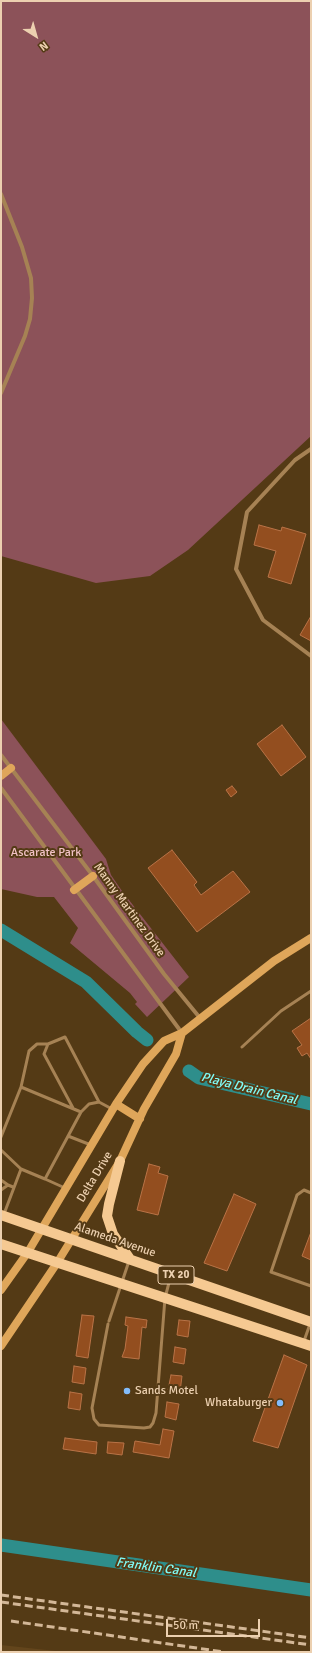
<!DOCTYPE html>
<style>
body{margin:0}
#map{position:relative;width:312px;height:1653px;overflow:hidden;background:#543a15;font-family:Signika,sans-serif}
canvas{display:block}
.frame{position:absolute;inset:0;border:2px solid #ecd0b0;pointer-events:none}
.north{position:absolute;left:16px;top:16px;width:40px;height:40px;-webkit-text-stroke:3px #543a15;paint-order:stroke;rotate:143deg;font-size:11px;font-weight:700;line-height:16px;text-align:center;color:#ecd0b0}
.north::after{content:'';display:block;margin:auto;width:14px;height:18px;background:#ecd0b0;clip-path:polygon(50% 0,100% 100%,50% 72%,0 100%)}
.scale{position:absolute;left:166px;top:1619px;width:94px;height:18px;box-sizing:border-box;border:2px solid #ecd0b0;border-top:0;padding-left:5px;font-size:12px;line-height:14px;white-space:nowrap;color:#ecd0b0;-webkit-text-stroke:3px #543a15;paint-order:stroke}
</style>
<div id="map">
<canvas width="312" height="1653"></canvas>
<div class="frame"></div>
<div class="north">N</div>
<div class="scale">50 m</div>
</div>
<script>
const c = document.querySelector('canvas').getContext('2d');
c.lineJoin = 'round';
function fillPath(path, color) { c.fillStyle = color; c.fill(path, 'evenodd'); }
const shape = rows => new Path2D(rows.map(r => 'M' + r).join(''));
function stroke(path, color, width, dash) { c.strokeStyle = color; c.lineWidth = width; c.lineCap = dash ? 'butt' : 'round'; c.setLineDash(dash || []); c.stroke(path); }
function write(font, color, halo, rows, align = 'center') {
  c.font = font + ' Signika,sans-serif'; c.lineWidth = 4; c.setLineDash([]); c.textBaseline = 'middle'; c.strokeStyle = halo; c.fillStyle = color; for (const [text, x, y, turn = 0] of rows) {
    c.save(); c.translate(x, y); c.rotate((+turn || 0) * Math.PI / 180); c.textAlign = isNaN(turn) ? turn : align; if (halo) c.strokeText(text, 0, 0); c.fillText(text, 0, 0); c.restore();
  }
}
fillPath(shape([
 [1,1645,65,1652,1,1652]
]), '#63451c');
fillPath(shape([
 [1,1,311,1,311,436,188,550,150,576,96,583,1,556],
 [1,719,106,859,111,875,122,891,189,977,147,1017,135,1004,137,1002,130,993,70,943,78,928,54,897,37,897,1,889]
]), '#8c5259');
stroke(shape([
 [1,930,86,982,137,1032,147,1040],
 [189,1071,199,1078,311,1104],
 [1,1545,311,1590]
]), '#2e8e8b', 13);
const building = shape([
 [259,525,281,531,282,527,306,534,291,584,268,577,276,551,254,545,259,525],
 [311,616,311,641,300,635,311,616],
 [282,725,306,757,281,776,257,744,282,725],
 [232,786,237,792,231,797,226,790,232,786],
 [172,850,197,882,194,885,201,895,233,871,250,892,197,932,148,868,172,850],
 [311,1018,311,1059,307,1053,302,1056,297,1048,302,1045,292,1031,311,1018],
 [149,1164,160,1167,158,1173,168,1176,158,1215,137,1210,149,1164],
 [234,1194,256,1204,227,1271,204,1263,234,1194],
 [311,1232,311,1260,302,1256,311,1232],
 [82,1315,94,1316,88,1358,76,1356,82,1315],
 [126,1317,147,1320,146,1328,142,1327,139,1359,122,1357,125,1349,128,1326,125,1325,126,1317],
 [179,1320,190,1321,188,1337,177,1335,179,1320],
 [175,1347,186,1349,184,1364,173,1362,175,1347],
 [284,1355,307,1365,278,1448,253,1441,284,1355],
 [74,1366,86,1368,84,1384,72,1382,74,1366],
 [171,1375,182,1376,180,1392,168,1390,171,1375],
 [70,1392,82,1394,80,1410,68,1408,70,1392],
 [167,1402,179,1404,176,1420,165,1417,167,1402],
 [163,1429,174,1431,169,1458,133,1452,135,1441,160,1445,163,1429],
 [65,1438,97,1442,96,1454,63,1449,65,1438],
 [108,1442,124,1443,122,1455,107,1453,108,1442]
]);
fillPath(building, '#934e1f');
stroke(building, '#b97347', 1);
stroke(shape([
 [48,1044,44,1054,73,1108],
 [242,1047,281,1011,311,991],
 [21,1087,81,1112],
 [68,1136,91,1145],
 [1,1137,21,1087,29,1051,37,1044,48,1044,65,1037,99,1102],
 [1,1150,21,1169,4,1214],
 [21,1169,45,1179],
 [1,1180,8,1185],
 [65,1188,45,1179,81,1112,89,1104,99,1102,112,1109],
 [1,1190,8,1185,13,1187],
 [311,1193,304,1190,297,1195,271,1272,311,1286],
 [109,1321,129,1261],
 [108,1324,92,1408,94,1419,99,1425,144,1428,150,1427,153,1423,156,1413,165,1298,171,1275],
 [304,1341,310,1324]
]), '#a68254', 3);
stroke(shape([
 [1,194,22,247,31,278,32,298,30,319,25,336,1,393],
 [311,449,295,460,247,512,236,569,263,620,311,656],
 [1,755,93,876,164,974,200,1018],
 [1,788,182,1033]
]), '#a68254', 4);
stroke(shape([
 [1,776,11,768],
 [74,890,93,876],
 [116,1104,140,1119],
 [1,1290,28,1252,116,1104,143,1064,164,1041,182,1033,274,961,311,938],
 [1,1346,57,1263,120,1161,144,1109,176,1054,182,1033]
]), '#dfa65a', 8);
stroke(shape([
 [120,1161,109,1204,107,1216,113,1234,130,1259],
 [1,1215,311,1322],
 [1,1244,311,1346]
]), '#f5c992', 10);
stroke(shape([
 [1,1595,311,1638],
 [1,1602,311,1645],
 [11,1621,224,1652]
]), '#d3b797', 3, [8, 4]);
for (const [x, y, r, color] of [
 [127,1391,4,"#83bcfb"],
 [280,1403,4,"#83bcfb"]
]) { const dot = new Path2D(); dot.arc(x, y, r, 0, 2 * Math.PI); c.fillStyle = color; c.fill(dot); stroke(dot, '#543a15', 1.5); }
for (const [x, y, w] of [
 [176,1275,36]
]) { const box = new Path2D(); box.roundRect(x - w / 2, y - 9, w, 18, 3); c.fillStyle = '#543a15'; c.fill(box); stroke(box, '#ecd0b0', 1); }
write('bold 11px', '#ecd0b0', null, [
 ["TX 20",176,1275]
]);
write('12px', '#f2c2c6', '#543a15', [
 ["Ascarate Park",46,853]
]);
write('12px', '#ecd0b0', '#543a15', [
 ["Manny Martinez Drive",129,910,54],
 ["Delta Drive",95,1177,-59],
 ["Alameda Avenue",115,1240,19]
]);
write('12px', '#ecd0b0', '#543a15', [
 ["Sands Motel",135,1391],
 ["Whataburger",272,1403,"right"]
], 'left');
write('italic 13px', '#80fcf7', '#543a15', [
 ["Playa Drain Canal",249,1089,14],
 ["Franklin Canal",156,1568,8]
]);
</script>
